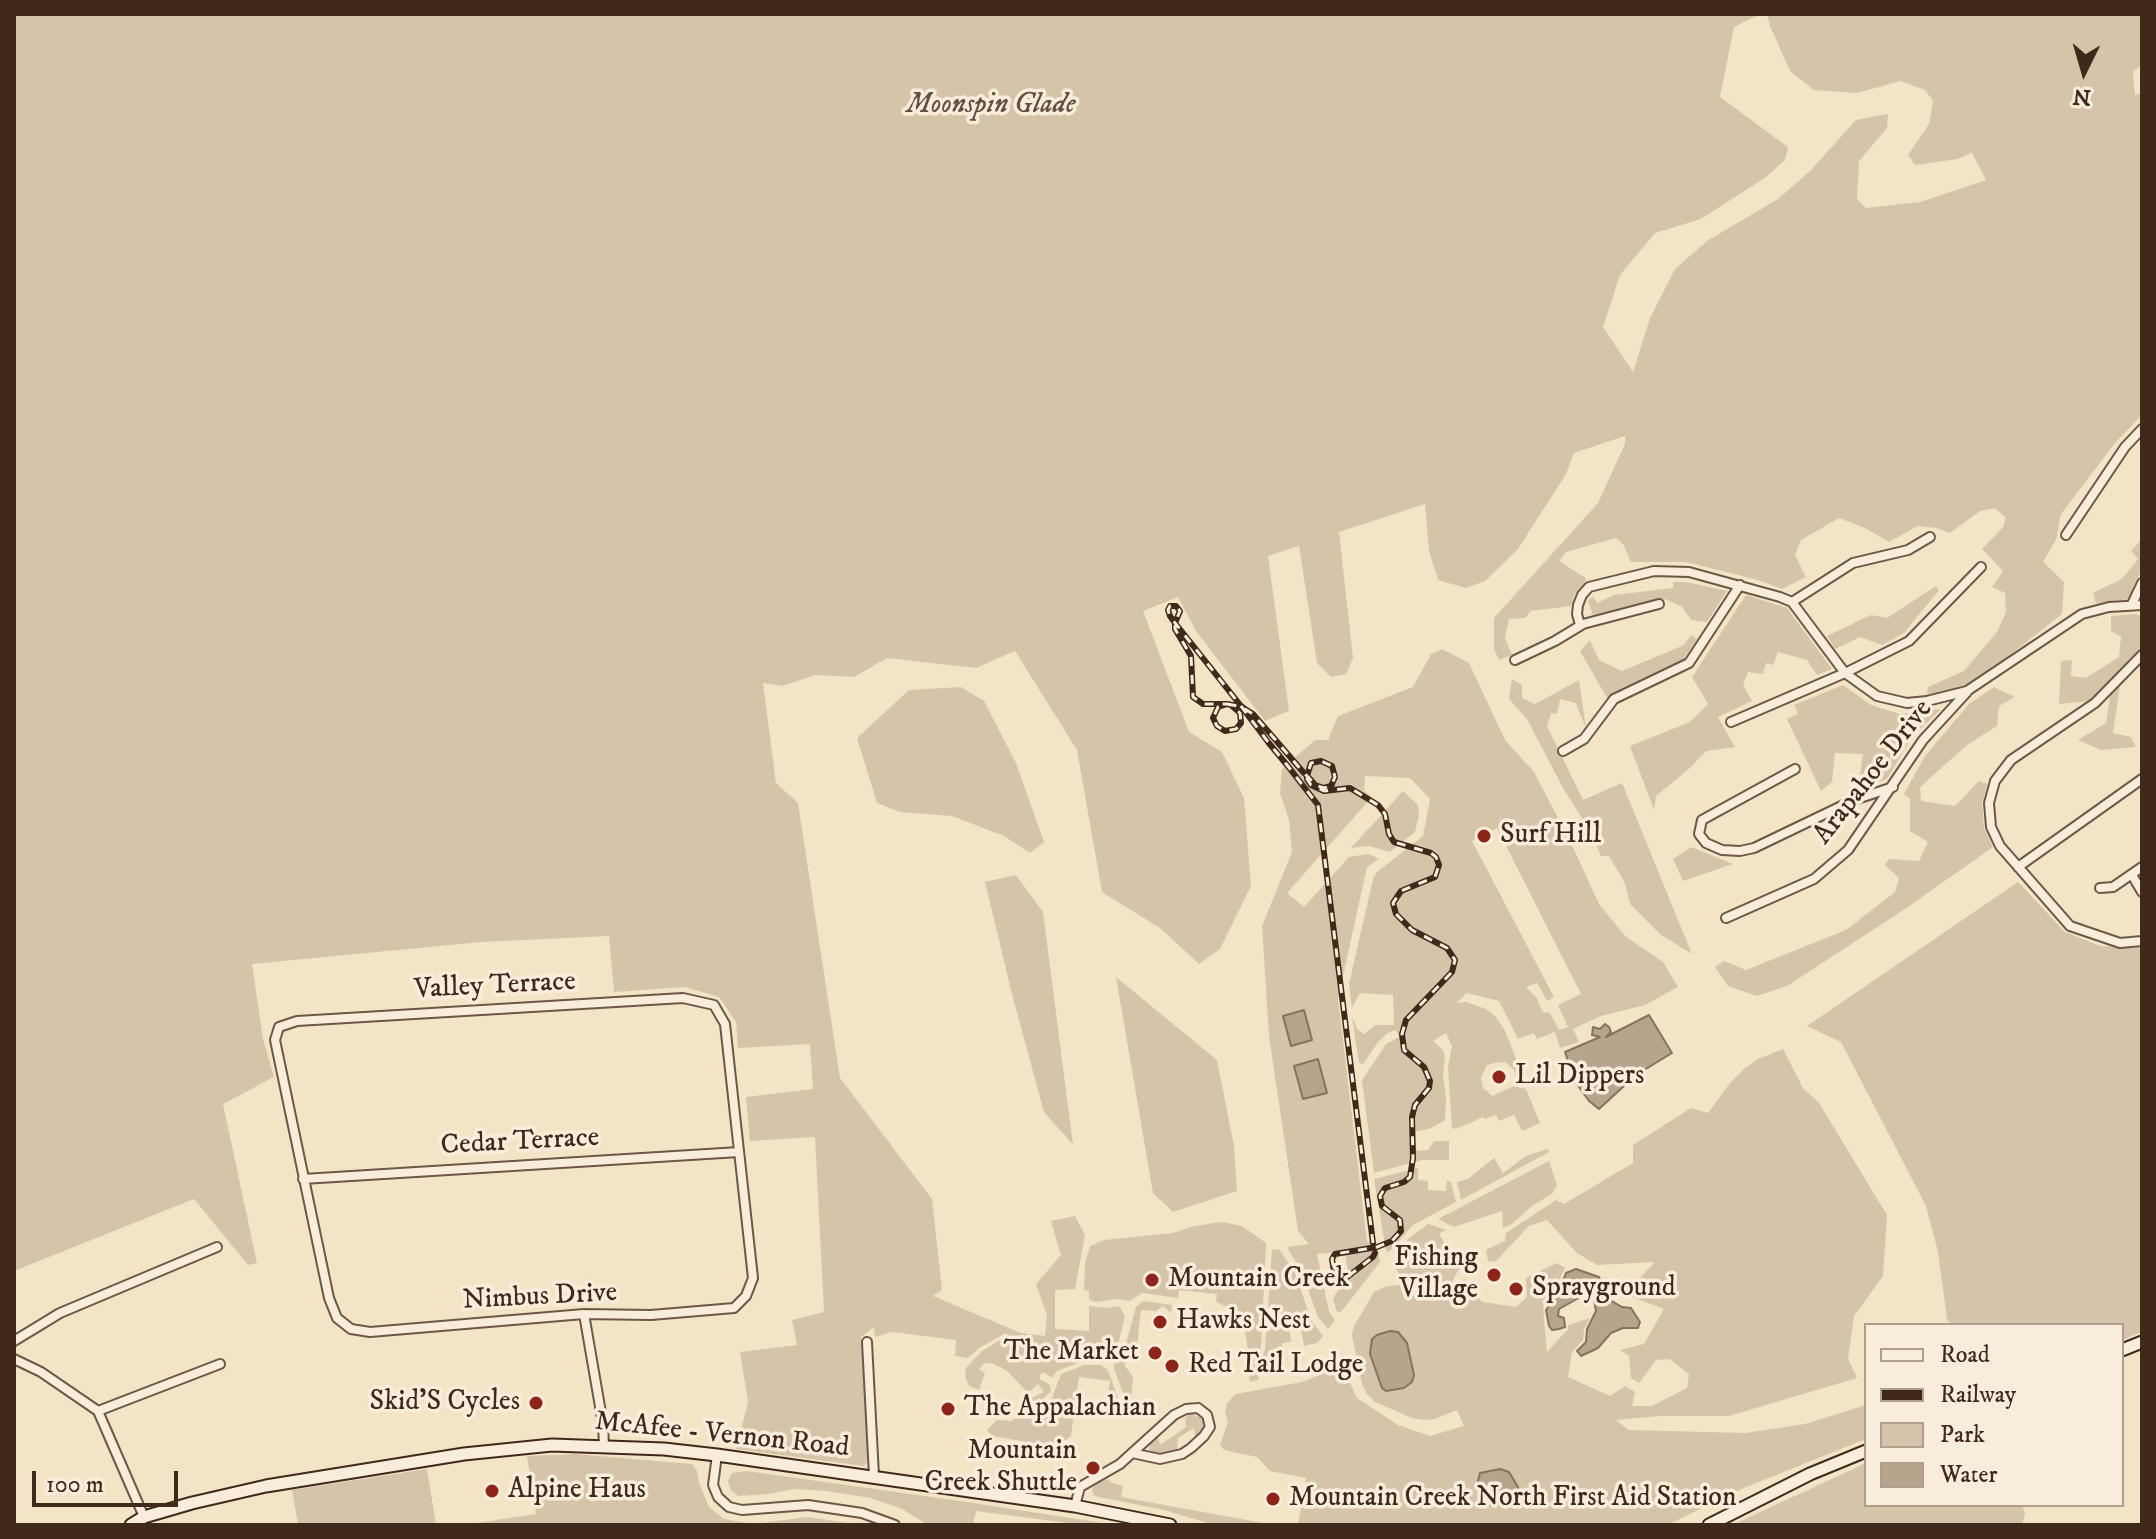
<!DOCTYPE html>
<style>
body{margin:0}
#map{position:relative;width:2156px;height:1539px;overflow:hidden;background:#f4e4c6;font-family:"IM FELL DW Pica",serif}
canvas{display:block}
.frame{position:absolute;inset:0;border:16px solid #40281a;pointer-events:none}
.legend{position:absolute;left:1864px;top:1323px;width:260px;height:184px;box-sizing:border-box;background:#f8edda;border:2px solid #ae9e8d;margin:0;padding:10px 14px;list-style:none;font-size:24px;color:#40281a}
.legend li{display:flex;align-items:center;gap:16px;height:40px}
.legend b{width:40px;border:2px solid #ae9e8d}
.north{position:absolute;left:2044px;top:32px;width:80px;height:80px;-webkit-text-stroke:6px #f8edda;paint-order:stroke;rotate:185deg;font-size:22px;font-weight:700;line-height:32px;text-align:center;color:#40281a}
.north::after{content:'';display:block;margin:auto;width:28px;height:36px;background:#40281a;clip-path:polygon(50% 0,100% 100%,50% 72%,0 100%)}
.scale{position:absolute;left:32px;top:1471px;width:146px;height:36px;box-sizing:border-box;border:4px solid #40281a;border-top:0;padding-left:10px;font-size:24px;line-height:28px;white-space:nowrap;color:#40281a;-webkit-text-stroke:6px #f8edda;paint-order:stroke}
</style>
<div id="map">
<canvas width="2156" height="1539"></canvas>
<div class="frame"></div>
<ul class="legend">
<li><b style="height:10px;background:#f8edda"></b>Road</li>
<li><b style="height:10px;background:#40281a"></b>Railway</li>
<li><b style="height:22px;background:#d5c4a9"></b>Park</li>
<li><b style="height:22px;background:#b7a48c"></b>Water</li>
</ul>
<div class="north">N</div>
<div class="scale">100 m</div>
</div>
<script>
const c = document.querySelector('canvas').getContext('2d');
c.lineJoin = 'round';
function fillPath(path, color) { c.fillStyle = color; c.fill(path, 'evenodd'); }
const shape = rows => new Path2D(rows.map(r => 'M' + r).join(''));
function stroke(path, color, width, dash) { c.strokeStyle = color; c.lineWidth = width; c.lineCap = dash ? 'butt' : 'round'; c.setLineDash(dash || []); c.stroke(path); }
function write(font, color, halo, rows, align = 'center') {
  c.font = font + ' "IM FELL DW Pica",serif'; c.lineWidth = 7; c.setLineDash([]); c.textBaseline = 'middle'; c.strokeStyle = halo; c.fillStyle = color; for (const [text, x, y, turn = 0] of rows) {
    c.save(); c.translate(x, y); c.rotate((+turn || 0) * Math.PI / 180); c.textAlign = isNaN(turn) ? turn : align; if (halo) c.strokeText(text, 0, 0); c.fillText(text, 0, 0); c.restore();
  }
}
fillPath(shape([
 [14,14,1761,14,1734,27,1720,97,1788,147,1785,160,1766,177,1701,219,1655,233,1620,275,1603,327,1633,372,1650,318,1675,269,1707,241,1778,199,1810,171,1856,120,1888,114,1887,128,1859,161,1857,199,1866,208,1920,202,1986,180,1972,153,1958,159,1915,165,1908,155,1929,124,1933,101,1925,90,1901,81,1857,93,1814,90,1790,71,1770,26,1767,14,2142,14,2142,65,2133,72,2135,95,2142,93,2142,415,2115,443,2061,514,2056,540,2043,562,2064,582,2062,614,1986,674,1965,687,1927,695,1928,687,1964,671,1997,632,2006,612,2005,593,1992,587,2003,571,1982,549,2003,527,2006,518,1995,508,1980,511,1950,533,1936,528,1918,526,1889,542,1865,528,1839,518,1801,540,1795,555,1806,577,1782,589,1758,580,1686,562,1631,562,1623,544,1616,538,1566,552,1559,561,1587,579,1574,595,1571,606,1531,611,1525,618,1509,619,1505,638,1512,655,1499,660,1494,649,1494,618,1598,503,1625,444,1625,436,1574,453,1566,474,1518,549,1485,581,1466,588,1438,580,1429,551,1425,504,1339,532,1353,658,1346,674,1331,677,1317,663,1299,546,1268,556,1289,711,1265,721,1196,631,1178,597,1143,611,1189,732,1222,752,1244,798,1251,886,1220,949,1199,964,1160,928,1102,892,1077,750,1015,651,976,668,887,658,854,677,815,675,783,686,763,683,776,783,798,803,840,1078,932,1199,942,1290,933,1296,1021,1333,1045,1336,1047,1315,1036,1284,1061,1255,1051,1221,1075,1216,1085,1235,1075,1289,1055,1290,1055,1329,1089,1331,1089,1306,1108,1308,1119,1306,1125,1316,1119,1341,1103,1361,1083,1361,1057,1371,1052,1378,1043,1372,1040,1375,1040,1379,1050,1385,1051,1391,1042,1400,1033,1402,1031,1398,1044,1392,1038,1384,1028,1393,1007,1371,992,1363,983,1364,979,1369,985,1373,979,1390,969,1386,965,1377,966,1368,982,1351,1009,1335,1005,1333,978,1349,968,1358,955,1356,956,1340,892,1332,875,1337,874,1327,861,1337,868,1460,864,1466,736,1449,748,1402,740,1352,797,1345,792,1320,824,1312,815,1137,750,1141,746,1097,813,1089,810,1044,738,1048,736,1022,719,997,685,987,614,992,609,936,481,942,252,964,263,1039,274,1077,223,1104,257,1263,248,1265,194,1199,14,1271],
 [2142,539,2142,570,2134,584,2129,599,2096,603,2093,593,2122,579,2138,559,2131,551],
 [1673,582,1686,582,1727,591,1707,622,1691,620,1682,607,1665,599,1593,615,1588,601,1593,596,1597,603,1614,595,1673,588],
 [1936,586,1939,590,1904,633,1882,645,1860,637,1835,649,1827,636,1871,615,1887,618],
 [1746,595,1787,608,1832,669,1817,675,1807,660,1778,652,1773,665,1766,663,1763,674,1748,672,1743,685,1752,701,1718,717,1735,747,1706,751,1690,768,1656,796,1654,810,1630,746,1690,722,1708,704,1692,677],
 [2136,614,2142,617,2142,648,2123,666,2113,733,2131,737,2136,747,2101,750,2078,740,2106,723,2113,679,2089,701,2059,704,2061,661,2072,660,2071,676,2086,678,2119,657,2121,637,2111,631,2111,616],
 [1691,635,1697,639,1683,660,1607,698,1580,651,1590,640,1599,660,1622,671,1684,645],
 [1442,649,1469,663,1505,740,1534,772,1570,841,1599,904,1625,936,1663,962,1678,987,1645,1005,1601,1016,1573,1029,1579,1042,1560,1048,1555,1032,1537,1039,1534,1033,1518,1039,1499,1001,1467,993,1456,1003,1466,1002,1486,1009,1496,1017,1505,1031,1525,1081,1517,1080,1514,1070,1505,1062,1495,1063,1487,1065,1481,1077,1483,1088,1492,1096,1514,1086,1526,1089,1540,1123,1522,1131,1514,1115,1499,1121,1496,1115,1485,1119,1483,1117,1456,1129,1452,1128,1448,1067,1452,1046,1446,1033,1433,1041,1443,1050,1445,1056,1443,1074,1446,1098,1445,1120,1429,1129,1413,1132,1417,1151,1428,1150,1434,1141,1449,1141,1449,1160,1422,1160,1374,1173,1362,1080,1386,1044,1399,1037,1396,1030,1389,1032,1379,1041,1363,1064,1359,1063,1352,1016,1357,1029,1364,1034,1375,1025,1394,1025,1393,995,1360,993,1352,1008,1349,984,1373,879,1377,872,1423,836,1430,799,1410,778,1365,776,1364,791,1372,797,1287,893,1304,907,1349,857,1368,854,1379,859,1367,867,1338,999,1367,1242,1376,1241,1380,1262,1341,1312,1337,1312,1333,1299,1348,1272,1345,1251,1317,1254,1329,1312,1335,1320,1328,1329,1318,1317,1302,1273,1287,1247,1309,1244,1298,1231,1269,1036,1262,926,1292,852,1289,820,1280,793,1282,769,1315,740,1328,740,1338,716,1413,687,1431,654],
 [1497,828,1581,994,1558,1005,1568,1027,1559,1030,1550,1013,1543,1012,1536,997,1526,987,1537,983,1547,1001,1554,997,1472,841],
 [1512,679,1522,685,1522,698,1535,704,1579,680,1586,729,1576,703,1560,699,1557,714,1551,713,1547,726,1583,800,1622,783,1692,954,1661,935,1630,904,1625,883,1609,856,1601,856,1592,834,1563,788,1527,719,1509,699],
 [1843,685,1871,705,1900,714,1941,709,1912,737,1887,779,1858,790,1863,754,1835,753,1832,782,1821,791,1787,719,1798,714,1794,705],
 [961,687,984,701,1016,763,1044,842,1030,853,1004,836,952,816,900,812,877,803,857,738,909,690],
 [1994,687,2015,697,1999,706,1997,726,1967,745,1920,787,1921,801,1955,806,1979,781,1987,784,1982,804,1984,828,1993,847,1905,909,1787,986,1757,996,1728,986,1715,967,1724,961,1746,970,1846,930,1895,892,1899,878,1885,865,1889,859,1919,861,1928,842,1910,831,1910,799,1904,794,1925,756,1969,704],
 [1403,791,1418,805,1419,815,1415,832,1390,852,1369,846,1351,848],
 [1691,847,1733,864,1683,881,1673,859],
 [1016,875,1043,912,1073,1145,1044,1112,1012,994,985,882],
 [2018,882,2065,932,2100,946,2142,948,2142,1332,2122,1340,2122,1325,1951,1325,1947,1319,1938,1252,1926,1206,1841,1042,1807,1026],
 [1116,977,1217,1060,1234,1146,1237,1191,1173,1212,1153,1193],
 [1783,1049,1803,1088,1819,1103,1887,1215,1883,1276,1854,1316,1848,1359,1857,1378,1729,1416,1659,1416,1616,1420,1629,1430,1746,1433,1805,1424,1866,1405,1866,1439,1744,1488,1667,1525,1298,1525,1306,1478,1270,1471,1257,1457,1224,1450,1220,1445,1228,1422,1225,1412,1227,1403,1236,1394,1302,1382,1317,1376,1326,1367,1331,1356,1338,1357,1357,1398,1398,1425,1430,1436,1464,1426,1457,1410,1435,1419,1424,1420,1412,1418,1375,1402,1367,1394,1362,1384,1352,1335,1354,1326,1374,1292,1387,1286,1403,1285,1412,1296,1432,1298,1441,1293,1399,1274,1394,1266,1395,1257,1409,1238,1428,1224,1446,1230,1439,1234,1450,1252,1464,1258,1476,1254,1476,1257,1469,1260,1457,1272,1450,1287,1465,1279,1482,1302,1516,1307,1527,1297,1526,1278,1557,1263,1565,1268,1554,1292,1543,1307,1547,1352,1568,1329,1568,1325,1590,1318,1584,1329,1583,1340,1572,1352,1568,1377,1610,1396,1625,1386,1635,1392,1632,1406,1652,1406,1687,1388,1689,1374,1669,1359,1656,1360,1639,1383,1631,1378,1629,1356,1620,1350,1644,1344,1664,1309,1624,1294,1655,1262,1597,1265,1577,1253,1547,1220,1529,1226,1495,1262,1488,1261,1486,1250,1505,1241,1506,1233,1556,1200,1564,1204,1633,1163,1633,1145,1691,1108,1708,1113,1730,1083,1744,1069,1758,1059],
 [1548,1149,1549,1152,1461,1200,1457,1182,1468,1179,1494,1158,1503,1173,1526,1156],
 [1549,1161,1557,1185,1553,1193,1532,1206,1512,1224,1503,1228,1502,1211,1454,1227,1438,1219],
 [1418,1168,1418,1180,1428,1181,1428,1190,1446,1191,1447,1181,1451,1182,1456,1202,1413,1225,1389,1252,1386,1251,1374,1179],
 [1222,1222,1242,1226,1266,1243,1261,1348,1254,1362,1259,1380,1250,1382,1249,1378,1250,1361,1242,1314,1216,1302,1217,1294,1179,1290,1178,1298,1142,1293,1130,1301,1118,1299,1095,1302,1089,1299,1089,1291,1084,1290,1085,1263,1090,1246,1104,1240,1173,1233,1195,1226],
 [1279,1249,1295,1272,1311,1320,1323,1336,1317,1343,1304,1346,1299,1317,1288,1318,1291,1342,1282,1343,1283,1357,1271,1362,1274,1371,1260,1362,1265,1350,1272,1250],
 [1143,1301,1172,1305,1171,1313,1163,1306,1156,1311,1141,1310,1137,1345,1128,1345,1125,1366,1133,1377,1131,1400,1135,1401,1134,1410,1128,1406,1113,1366,1124,1351,1136,1307],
 [1084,1365,1101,1365,1108,1370,1120,1404,1107,1405,1110,1381,1079,1377,1071,1436,1057,1447,992,1436,987,1430,997,1420,1011,1421,1032,1408,1046,1403,1052,1398,1061,1374],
 [1190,1414,1203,1418,1203,1430,1198,1436,1195,1436,1194,1428,1178,1438,1177,1452,1162,1454,1149,1451,1150,1442,1157,1435,1160,1445,1186,1427,1185,1418],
 [576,1454,692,1464,697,1471,699,1483,709,1507,724,1519,752,1524,808,1517,861,1525,464,1525,536,1514,527,1456],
 [1866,1463,1866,1505,2022,1505,2025,1514,2022,1525,1732,1525],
 [427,1469,436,1525,298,1525,292,1490],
 [747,1471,967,1502,1116,1525,1083,1525,976,1511,973,1525,928,1525,902,1509,871,1498,826,1491,794,1489,768,1494,738,1496,730,1489,728,1481,732,1473],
 [1108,1479,1112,1483,1123,1486,1121,1497,1274,1525,1214,1525,1164,1510,1094,1496,1092,1489,1097,1483]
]), '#d5c4a9');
const water = shape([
 [1304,1010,1312,1040,1291,1046,1283,1016,1304,1010],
 [1649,1015,1672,1053,1636,1075,1599,1109,1589,1101,1574,1080,1565,1052,1600,1037,1592,1035,1593,1027,1600,1029,1605,1024,1609,1027,1611,1032,1606,1037,1649,1015],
 [1318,1059,1327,1093,1303,1099,1294,1066,1318,1059],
 [1576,1269,1599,1277,1610,1300,1622,1307,1631,1308,1640,1322,1638,1328,1623,1328,1611,1333,1598,1348,1581,1356,1577,1351,1586,1342,1587,1329,1596,1311,1594,1299,1589,1295,1584,1295,1559,1309,1558,1316,1564,1318,1565,1327,1559,1329,1552,1330,1549,1326,1546,1310,1558,1293,1566,1273,1576,1269],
 [1390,1331,1398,1332,1407,1343,1414,1375,1412,1382,1404,1388,1386,1391,1382,1388,1370,1354,1371,1346,1372,1339,1377,1335,1390,1331],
 [1500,1469,1509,1472,1518,1487,1520,1495,1515,1502,1493,1506,1483,1502,1478,1481,1480,1473,1500,1469]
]);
fillPath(water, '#b7a48c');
stroke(water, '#87725e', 2);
const minor = shape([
 [2066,535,2125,447,2142,429],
 [1792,602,1853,563,1908,550,1930,537],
 [2132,604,2142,583],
 [1580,625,1577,614,1578,605,1582,595,1589,587,1654,571,1689,572,1780,597,1792,602,1845,673,1877,696,1907,703,1927,701,1967,691,2082,614,2109,607,2142,605],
 [2142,655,2095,703,2011,760,1995,781,1989,803,1991,827,2000,846,2070,926,2120,943,2142,941],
 [1515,660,1555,641,1583,624,1659,604],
 [1731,722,1845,673,1909,641,1981,567],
 [1563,751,1584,739,1614,699,1689,663,1740,585],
 [1795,769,1702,820,1699,834,1706,843,1722,850,1740,851,1754,848,1854,800,1893,787],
 [2018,867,2142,779],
 [2132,875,2142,892],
 [2100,888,2113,887,2142,867],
 [1726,918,1814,879,1848,850,1923,740,1967,692],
 [683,998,714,1005,725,1024,753,1278,746,1296,734,1308,651,1315,584,1314,370,1332,351,1329,337,1318,329,1298,275,1040,279,1027,297,1021,683,998],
 [303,1179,739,1152],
 [584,1314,603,1424,604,1446],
 [14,1341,60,1313,217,1247],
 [867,1342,874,1476],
 [14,1359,41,1372,98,1411,144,1517],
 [1198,1408,1207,1415,1210,1427,1204,1436,1191,1448,1182,1454,1160,1459,1132,1453,1174,1415,1186,1409,1198,1408],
 [98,1411,220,1364],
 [717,1455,713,1485,718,1497,729,1507,742,1510,808,1505,862,1513,895,1525],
 [1075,1506,1080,1487,1120,1464,1132,1453]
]);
const secondary = shape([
 [2122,1350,2142,1342],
 [131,1525,144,1517,192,1503,266,1486,464,1454,552,1445,664,1449,717,1455,1075,1506,1170,1525],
 [1709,1525,1810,1474,1866,1451]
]);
stroke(minor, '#6d5745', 12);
stroke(secondary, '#40281a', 15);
stroke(minor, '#f8edda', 8);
stroke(secondary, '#f8edda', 11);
const rail = shape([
 [1373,1243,1318,805,1287,765,1268,742,1241,706,1175,623,1170,616,1168,610,1170,606,1176,606,1180,611,1175,623,1175,629,1191,656,1193,697,1203,704,1227,704,1231,705,1240,713,1241,723,1236,729,1225,731,1217,726,1213,718,1218,707,1227,704,1238,706,1241,706,1245,709,1253,714,1273,737,1303,772,1310,779,1315,785,1324,788,1331,786,1335,777,1332,766,1321,761,1311,763,1307,776,1307,779,1311,785,1324,791,1350,788,1378,805,1385,814,1389,834,1394,842,1431,853,1436,857,1439,865,1435,877,1401,891,1393,903,1396,914,1412,930,1447,948,1455,960,1452,972,1406,1020,1402,1034,1404,1050,1424,1067,1430,1081,1429,1088,1415,1105,1412,1117,1413,1158,1410,1177,1404,1182,1385,1188,1380,1196,1382,1206,1400,1220,1401,1231,1392,1241,1377,1247,1335,1254,1332,1259,1335,1278,1346,1278,1373,1257,1375,1253]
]);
stroke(rail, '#40281a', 6);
stroke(rail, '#f8edda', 3, [9]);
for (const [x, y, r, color] of [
 [1484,836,8,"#8f2418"],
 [1499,1077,8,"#8f2418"],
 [1494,1275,8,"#8f2418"],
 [1152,1280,8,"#8f2418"],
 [1516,1289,8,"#8f2418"],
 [1160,1322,8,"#8f2418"],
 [1155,1353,8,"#8f2418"],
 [1172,1366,8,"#8f2418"],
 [536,1403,8,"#8f2418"],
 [948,1409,8,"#8f2418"],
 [1093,1468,8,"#8f2418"],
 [492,1491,8,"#8f2418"],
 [1273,1499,8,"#8f2418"]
]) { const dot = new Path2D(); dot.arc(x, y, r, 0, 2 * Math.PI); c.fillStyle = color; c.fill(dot); stroke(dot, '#f8edda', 3); }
write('italic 28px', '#654f3e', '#f8edda', [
 ["Moonspin Glade",991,106]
]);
write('28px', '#40281a', '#f8edda', [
 ["Arapahoe Drive",1874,773,-52],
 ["Valley Terrace",495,987,-3],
 ["Cedar Terrace",520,1143,-3],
 ["Nimbus Drive",540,1298,-3],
 ["McAfee - Vernon Road",722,1436,6]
]);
write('28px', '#40281a', '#f8edda', [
 ["Surf Hill",1500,836],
 ["Lil Dippers",1515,1077],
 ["Fishing",1478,1259,"right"],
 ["Village",1478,1291,"right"],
 ["Mountain Creek",1168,1280],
 ["Sprayground",1532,1289],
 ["Hawks Nest",1176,1322],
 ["The Market",1139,1353,"right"],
 ["Red Tail Lodge",1188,1366],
 ["Skid'S Cycles",520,1403,"right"],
 ["The Appalachian",964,1409],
 ["Mountain",1077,1452,"right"],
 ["Creek Shuttle",1077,1484,"right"],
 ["Alpine Haus",508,1491],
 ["Mountain Creek North First Aid Station",1289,1499]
], 'left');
</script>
